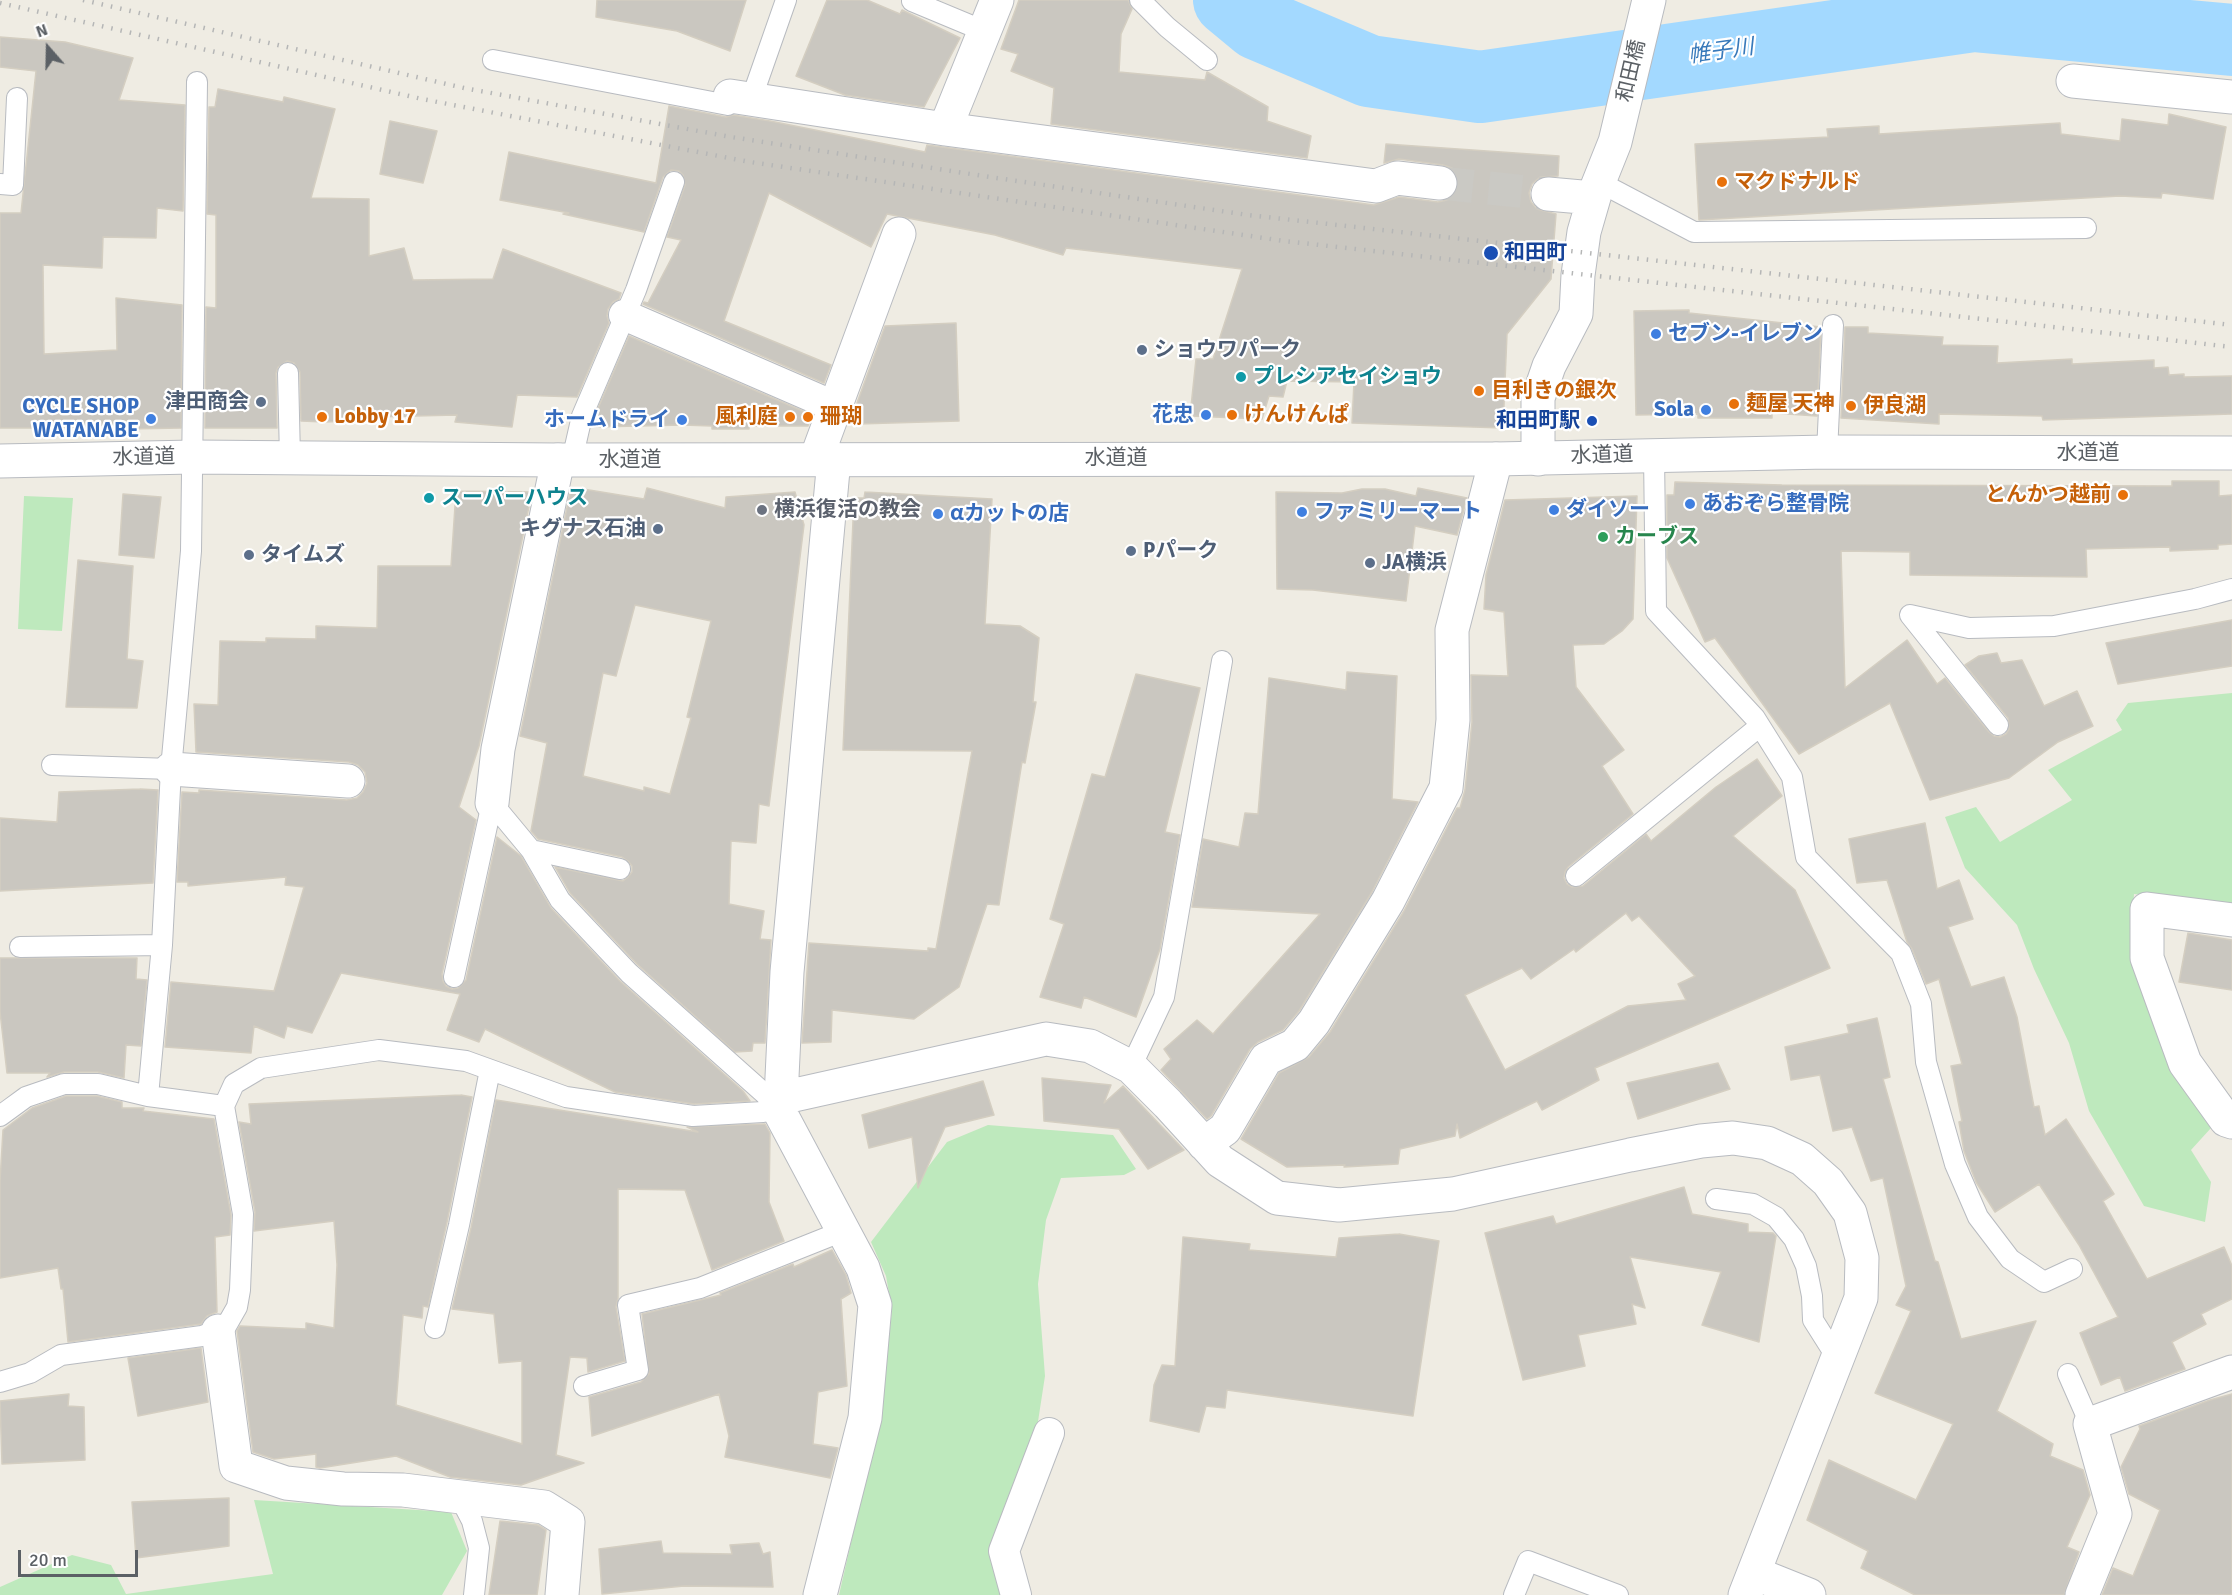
<!DOCTYPE html>
<meta charset="utf-8">
<style>
body{margin:0}
#map{position:relative;width:2232px;height:1595px;overflow:hidden;background:#efece3;font-family:Signika,sans-serif}
canvas{display:block}
.north{position:absolute;left:18px;top:18px;width:60px;height:60px;-webkit-text-stroke:4px #fff;paint-order:stroke;rotate:340deg;font-size:16px;font-weight:700;line-height:24px;text-align:center;color:#5b6065}
.north::after{content:'';display:block;margin:auto;width:21px;height:27px;background:#5b6065;clip-path:polygon(50% 0,100% 100%,50% 72%,0 100%)}
.scale{position:absolute;left:18px;top:1550px;width:120px;height:27px;box-sizing:border-box;border:3px solid #5b6065;border-top:0;padding-left:8px;font-size:18px;line-height:21px;white-space:nowrap;color:#5b6065;-webkit-text-stroke:4px #fff;paint-order:stroke}
</style>
<div id="map">
<canvas width="2232" height="1595"></canvas>
<div class="north">N</div>
<div class="scale">20 m</div>
</div>
<script>
const c = document.querySelector('canvas').getContext('2d');
c.lineJoin = 'round';
function fillPath(path, color) { c.fillStyle = color; c.fill(path, 'evenodd'); }
const shape = rows => new Path2D(rows.map(r => 'M' + r).join(''));
function stroke(path, color, width, dash) { c.strokeStyle = color; c.lineWidth = width; c.lineCap = dash ? 'butt' : 'round'; c.setLineDash(dash || []); c.stroke(path); }
function write(font, color, halo, rows, align = 'center') {
  c.font = font + ' Signika,"Noto Sans JP",sans-serif'; c.lineWidth = 4.5; c.setLineDash([]); c.textBaseline = 'middle'; c.strokeStyle = halo; c.fillStyle = color; for (const [text, x, y, turn = 0] of rows) {
    c.save(); c.translate(x, y); c.rotate((+turn || 0) * Math.PI / 180); c.textAlign = isNaN(turn) ? turn : align; if (halo) c.strokeText(text, 0, 0); c.fillText(text, 0, 0); c.restore();
  }
}
fillPath(shape([
 [24,496,73,498,62,631,18,629],
 [2232,693,2232,906,2134,894,2130,957,2172,1067,2211,1128,2191,1150,2211,1182,2205,1222,2144,1206,2089,1111,2069,1043,2034,969,2017,925,1965,868,1945,817,1976,807,2000,842,2072,800,2048,770,2122,730,2116,720,2128,703],
 [988,1125,1113,1135,1136,1169,1124,1175,1061,1178,1046,1220,1038,1284,1045,1376,1037,1428,1004,1595,839,1595,880,1416,892,1310,886,1276,871,1242,947,1142],
 [254,1500,451,1512,467,1551,442,1595,0,1595,0,1587,72,1555,111,1565,126,1594,273,1574]
]), '#bee9bd');
stroke(shape([
 [1229,0,1258,24,1369,71,1480,87,1973,16,2232,40]
]), '#a3d9ff', 72);
const building = shape([
 [597,0,746,0,730,51,677,31,596,17,597,0],
 [827,0,867,0,900,14,902,10,960,38,924,107,845,95,796,76,827,0],
 [1019,0,1128,0,1132,9,1121,34,1119,72,1205,80,1207,72,1268,107,1267,121,1311,136,1307,158,1051,124,1054,88,1011,71,1018,54,1001,49,1019,0],
 [0,37,65,42,133,58,119,100,185,105,183,211,157,208,156,238,103,237,102,268,43,265,44,354,117,350,116,298,182,305,181,428,129,429,129,424,57,428,0,428,0,213,21,213,36,71,0,67,0,37],
 [218,89,283,102,284,97,335,109,311,198,369,199,369,256,404,248,413,280,493,279,503,249,621,293,619,299,613,302,608,309,607,316,609,323,577,397,517,395,512,427,455,422,457,415,373,417,373,420,325,422,301,421,300,372,294,363,287,361,278,367,276,373,277,428,205,428,206,307,216,308,216,215,207,214,209,107,215,107,218,89],
 [669,106,726,117,733,115,770,121,925,152,927,145,1374,205,1399,197,1438,202,1447,200,1455,195,1458,186,1457,175,1452,168,1443,165,1399,159,1384,163,1386,144,1559,156,1558,176,1540,177,1532,184,1529,193,1531,202,1537,209,1556,214,1551,279,1507,334,1503,428,1352,423,1354,382,1287,381,1283,397,1269,396,1262,419,1190,416,1196,359,1213,359,1242,269,1066,248,1063,255,995,235,887,214,871,247,769,193,724,321,831,365,824,383,643,304,644,302,648,303,681,240,667,237,685,185,683,175,679,171,671,170,663,177,644,232,563,214,569,213,500,200,509,152,656,183,669,106],
 [2169,114,2226,127,2213,199,2162,193,2161,198,2120,196,1699,220,1695,144,1828,137,1827,129,1879,126,1879,134,2060,123,2061,134,2120,141,2122,119,2168,125,2169,114],
 [390,121,437,131,423,183,380,174,390,121],
 [1689,310,1689,313,1821,327,1817,416,1772,413,1772,418,1698,418,1698,414,1636,415,1634,311,1689,310],
 [956,323,959,421,858,424,857,403,885,326,956,323],
 [1845,327,1868,327,1868,333,1943,337,1942,345,1998,346,1997,363,2072,359,2072,364,2154,360,2154,368,2168,367,2169,375,2184,374,2184,377,2232,376,2232,414,2043,420,2042,416,1939,414,1939,424,1841,418,1845,327],
 [629,336,812,415,808,426,749,426,749,429,712,429,712,426,683,425,594,427,593,420,629,336],
 [2172,481,2219,481,2219,496,2232,495,2232,544,2218,545,2218,549,2170,551,2170,547,2086,549,2087,577,1910,575,1910,552,1841,551,1845,688,1907,640,1937,684,1945,678,1989,732,1994,736,2000,737,2006,734,2009,729,2008,718,1965,665,1979,656,1997,653,2001,663,2022,660,2044,706,2077,691,2093,726,2058,742,2009,778,1930,800,1890,703,1799,754,1715,638,1705,642,1667,558,1667,495,1674,495,1675,482,1782,485,2172,486,2172,481],
 [577,488,644,499,647,488,725,508,726,497,795,492,804,525,769,806,759,804,756,843,731,841,729,904,764,911,760,939,771,940,765,1043,753,1043,752,1051,735,1052,637,964,570,893,555,867,623,881,628,877,632,872,632,866,628,861,622,857,538,839,531,831,547,743,520,736,570,493,576,493,577,488],
 [635,605,711,621,687,717,691,718,670,794,644,787,644,791,583,776,603,673,616,676,635,605],
 [1418,488,1467,498,1457,535,1415,526,1406,601,1313,590,1277,589,1276,492,1342,493,1362,489,1385,489,1416,496,1418,488],
 [456,491,532,492,479,746,459,807,476,820,442,974,443,981,446,986,452,989,458,988,466,980,497,837,521,856,551,908,620,981,743,1091,750,1101,694,1104,615,1092,485,1029,479,1042,447,1030,460,994,341,973,312,1033,287,1026,284,1038,254,1026,251,1053,165,1047,171,982,274,991,304,887,285,885,286,877,188,886,188,882,177,882,182,792,199,793,199,790,347,800,357,798,363,792,367,783,365,772,358,765,349,762,196,752,194,704,218,705,220,641,266,642,266,638,316,639,316,626,377,628,378,566,451,566,456,491],
 [865,492,992,499,985,624,1020,626,1039,638,1033,702,1036,702,1025,763,1022,762,999,905,987,904,959,987,914,1019,832,1010,831,1042,802,1043,809,943,928,951,928,948,936,949,972,751,843,750,854,498,864,498,865,492],
 [123,494,161,497,154,558,119,555,123,494],
 [1637,496,1633,619,1622,631,1604,644,1573,645,1576,687,1624,750,1602,766,1633,814,1568,867,1565,872,1564,878,1567,884,1572,887,1583,886,1646,834,1651,841,1716,787,1757,759,1782,796,1733,836,1795,890,1830,968,1595,1068,1599,1080,1542,1110,1537,1101,1460,1138,1457,1124,1455,1136,1400,1149,1398,1164,1344,1167,1345,1165,1287,1167,1241,1139,1279,1073,1309,1057,1330,1032,1404,911,1457,808,1460,808,1465,790,1472,722,1471,675,1508,676,1504,612,1484,609,1486,575,1505,500,1637,496],
 [1626,913,1632,921,1639,916,1695,976,1678,984,1686,1000,1628,1006,1505,1070,1465,995,1522,968,1531,979,1574,949,1576,952,1626,913],
 [78,560,133,566,127,659,143,661,137,708,66,707,78,560],
 [2232,620,2232,666,2118,684,2106,643,2232,620],
 [1347,672,1397,676,1392,799,1418,802,1372,892,1299,1011,1283,1030,1258,1042,1250,1049,1211,1116,1207,1119,1161,1070,1171,1059,1164,1049,1197,1020,1213,1034,1320,914,1192,907,1203,839,1239,847,1245,813,1258,814,1269,678,1346,690,1347,672],
 [1136,674,1200,688,1165,832,1180,835,1160,949,1136,1017,1084,997,1081,1008,1040,997,1064,924,1050,919,1092,774,1105,777,1136,674],
 [140,789,158,790,153,883,0,891,0,818,57,822,59,792,140,789],
 [1925,823,1937,889,1959,880,1973,919,1948,927,1971,987,2004,977,2017,1017,2034,1107,2039,1106,2045,1135,2066,1119,2114,1194,2103,1201,2147,1279,2224,1247,2232,1266,2232,1299,2201,1314,2206,1324,2172,1342,2185,1369,2125,1391,2120,1377,2101,1385,2080,1333,2118,1317,2079,1245,2039,1184,1995,1212,1976,1182,1964,1151,1959,1122,1962,1121,1951,1066,1962,1064,1939,979,1926,984,1912,949,1907,942,1887,880,1857,883,1849,839,1925,823],
 [2188,933,2232,940,2232,990,2179,982,2188,933],
 [0,958,137,958,136,979,147,980,141,1046,126,1045,124,1078,98,1072,64,1072,47,1077,50,1073,7,1073,0,1012,0,958],
 [1877,1018,1890,1077,1883,1079,1935,1261,1938,1262,1961,1339,2036,1321,1997,1411,2053,1444,2050,1456,2083,1470,2090,1495,2067,1547,2079,1552,2064,1595,1915,1595,1861,1568,1868,1551,1807,1520,1829,1460,1916,1500,1953,1424,1875,1393,1911,1311,1896,1305,1906,1286,1883,1178,1871,1181,1852,1127,1833,1131,1820,1075,1791,1080,1785,1047,1849,1033,1847,1025,1877,1018],
 [1718,1063,1730,1089,1638,1119,1627,1083,1718,1063],
 [1042,1078,1111,1085,1104,1103,1123,1086,1184,1150,1148,1169,1119,1129,1044,1121,1042,1078],
 [983,1081,994,1115,945,1127,918,1188,912,1137,869,1148,862,1115,983,1081],
 [461,1095,472,1097,447,1222,428,1307,423,1306,422,1318,403,1315,396,1405,522,1444,522,1361,499,1363,494,1314,452,1309,471,1228,496,1100,698,1132,687,1127,765,1124,770,1133,769,1202,784,1241,712,1270,685,1190,618,1189,618,1298,616,1307,625,1361,588,1372,587,1358,570,1357,556,1455,584,1463,521,1485,450,1477,396,1456,320,1468,316,1467,316,1454,274,1459,253,1452,237,1331,240,1326,306,1329,306,1323,334,1328,337,1265,334,1221,254,1231,255,1212,239,1122,251,1124,249,1104,461,1095],
 [66,1096,97,1096,122,1102,122,1108,144,1108,143,1111,214,1119,231,1215,230,1235,215,1237,217,1312,207,1316,201,1324,68,1342,63,1289,61,1289,58,1268,0,1278,0,1181,3,1130,32,1108,66,1096],
 [1684,1187,1692,1214,1748,1224,1748,1232,1773,1233,1776,1236,1759,1342,1702,1325,1721,1272,1630,1257,1645,1308,1632,1304,1636,1324,1578,1335,1585,1366,1523,1380,1485,1233,1553,1216,1556,1224,1684,1187],
 [1399,1234,1439,1241,1413,1416,1227,1390,1225,1408,1206,1406,1199,1432,1150,1421,1154,1385,1162,1365,1175,1366,1183,1237,1250,1244,1249,1250,1336,1257,1339,1238,1399,1234],
 [832,1250,846,1275,851,1293,841,1299,847,1386,818,1392,813,1444,838,1448,830,1478,725,1457,729,1436,719,1394,592,1436,589,1397,641,1382,649,1374,642,1314,721,1295,720,1293,793,1264,794,1267,832,1250],
 [201,1348,208,1402,138,1416,128,1358,201,1348],
 [69,1394,68,1406,84,1407,85,1460,2,1464,0,1401,69,1394],
 [2232,1394,2232,1595,2102,1595,2113,1568,2133,1576,2160,1510,2129,1494,2121,1467,2140,1429,2139,1426,2210,1400,2232,1394],
 [229,1498,229,1546,136,1558,132,1502,229,1498],
 [500,1521,538,1525,546,1530,537,1595,489,1595,500,1521],
 [661,1541,663,1553,732,1554,730,1545,759,1543,763,1554,770,1552,773,1587,684,1586,602,1594,599,1549,661,1541]
]);
fillPath(building, '#cac7c0');
stroke(building, '#d4cec1', 1.5);
stroke(shape([
 [1440,183,1548,194]
]), '#cac9c4', 33, [33, 16]);
const service = shape([
 [1140,0,1167,27,1207,60],
 [912,1,984,31],
 [493,60,728,105,730,96],
 [751,100,786,0],
 [1599,182,1694,232,2086,228],
 [0,184,13,185,17,98],
 [288,373,290,458],
 [1827,452,1833,325],
 [1654,454,1656,611,1755,718,1792,777,1806,857,1901,953,1921,1004,1926,1062,1955,1164,1978,1217,2010,1259,2044,1282,2072,1269],
 [572,460,582,416,636,290,674,182],
 [1998,725,1910,615,1969,628,2054,626,2195,599,2232,589],
 [52,765,171,769],
 [531,850,560,900,629,973,775,1103],
 [1576,876,1760,726],
 [20,947,162,945],
 [454,977,492,803,531,850,620,869],
 [1131,1067,1164,997,1222,661],
 [148,1096,162,945,171,769,191,551,197,82],
 [0,1116,26,1097,64,1084,98,1084,148,1096,224,1106],
 [1716,1199,1753,1204,1776,1217,1794,1239,1806,1266,1812,1296,1813,1320,1837,1358],
 [435,1328,459,1225,490,1070],
 [2068,1374,2090,1424],
 [0,1382,30,1373,61,1355,202,1336,225,1328,237,1307,240,1290,243,1214,224,1106,234,1084,261,1068,379,1050,466,1061,566,1097,693,1116,763,1112,781,1098],
 [584,1386,638,1370,628,1305,700,1288,843,1231],
 [459,1496,472,1521,479,1548,474,1595],
 [1514,1595,1528,1561,1618,1595]
]);
const pedestrian = shape([
 [624,315,836,407],
 [1016,1595,1004,1551,1049,1433]
]);
const minor = shape([
 [2073,81,2232,97],
 [730,96,945,129,1376,186,1397,178,1440,183],
 [945,129,997,0],
 [1548,194,1593,198],
 [816,459,899,234],
 [834,459,787,972,781,1098,1046,1039,1090,1046,1131,1067,1168,1104,1220,1161,1277,1198,1339,1205,1453,1194,1630,1155,1701,1141,1733,1138,1767,1143,1802,1159,1828,1182,1850,1213,1862,1258,1861,1298,1745,1595],
 [1538,459,1538,398,1549,366,1576,314,1578,275,1584,232,1597,187,1615,142,1649,0],
 [171,769,348,781],
 [492,803,498,749,558,460],
 [2232,920,2147,909,2147,958,2185,1063,2226,1120,2232,1122],
 [775,1103,863,1268,875,1305,865,1418,820,1595],
 [1204,1144,1225,1129,1266,1059,1295,1045,1314,1022,1388,901,1446,788,1453,720,1452,630,1496,459],
 [218,1331,236,1466,286,1483,343,1489,403,1490,544,1507,568,1522,562,1595],
 [1754,1573,1809,1595],
 [2082,1595,2115,1514,2090,1424,2232,1372]
]);
const tertiary = shape([
 [0,461,193,457,558,460,1496,459,1827,452,2232,453]
]);
stroke(service, '#b8bbc0', 22);
stroke(pedestrian, '#b8bbc0', 32);
stroke(minor, '#b8bbc0', 35);
stroke(tertiary, '#b8bbc0', 35);
stroke(service, '#fff', 20);
stroke(pedestrian, '#fff', 30);
stroke(minor, '#fff', 33);
stroke(tertiary, '#fff', 33);
stroke(shape([
 [83,0,464,88,731,137,990,177,1248,215,2232,325],
 [0,3,422,99,750,162,1284,241,2232,347]
]), '#b5b6b6', 4.5, [1.5, 8]);
for (const [x, y, r, color] of [
 [1722,182,6,"#e8710a"],
 [1491,253,8,"#1a4fb4"],
 [1656,334,6,"#3f7fe0"],
 [1142,350,6,"#5c6f8a"],
 [1241,377,6,"#0f9aa8"],
 [1479,391,6,"#e8710a"],
 [261,402,6,"#5c6f8a"],
 [1734,404,6,"#e8710a"],
 [1851,406,6,"#e8710a"],
 [1706,410,6,"#3f7fe0"],
 [1206,415,6,"#3f7fe0"],
 [1232,415,6,"#e8710a"],
 [322,417,6,"#e8710a"],
 [790,417,6,"#e8710a"],
 [808,417,6,"#e8710a"],
 [151,419,6,"#3f7fe0"],
 [682,420,6,"#3f7fe0"],
 [1592,421,6,"#1a4fb4"],
 [2123,495,6,"#e8710a"],
 [429,498,6,"#0f9aa8"],
 [1690,504,6,"#3f7fe0"],
 [762,510,6,"#6b7280"],
 [1554,510,6,"#3f7fe0"],
 [1302,512,6,"#3f7fe0"],
 [938,514,6,"#3f7fe0"],
 [658,529,6,"#5c6f8a"],
 [1603,537,6,"#2e9e5b"],
 [1131,551,6,"#5c6f8a"],
 [249,555,6,"#5c6f8a"],
 [1370,563,6,"#5c6f8a"]
]) { const dot = new Path2D(); dot.arc(x, y, r, 0, 2 * Math.PI); c.fillStyle = color; c.fill(dot); stroke(dot, '#fff', 2); }
write('21px', '#5b6065', '#fff', [
 ["和田橋",1632,71,-77],
 ["水道道",2088,453],
 ["水道道",1602,456,-2],
 ["水道道",144,458,-1],
 ["水道道",1116,458],
 ["水道道",630,460]
]);
write('bold 21px', '#c56008', '#fff', [
 ["マクドナルド",1734,182],
 ["目利きの銀次",1491,391],
 ["麺屋 天神",1746,404],
 ["伊良湖",1863,406],
 ["けんけんぱ",1244,415],
 ["Lobby 17",334,417],
 ["風利庭",778,417,"right"],
 ["珊瑚",820,417],
 ["とんかつ越前",2111,495,"right"]
], 'left');
write('bold 21px', '#164399', '#fff', [
 ["和田町",1504,253],
 ["和田町駅",1580,421,"right"]
], 'left');
write('bold 21px', '#366cbe', '#fff', [
 ["セブン-イレブン",1668,334],
 ["CYCLE SHOP",139,407,"right"],
 ["WATANABE",139,431,"right"],
 ["Sola",1694,410,"right"],
 ["花忠",1194,415,"right"],
 ["ホームドライ",670,420,"right"],
 ["あおぞら整骨院",1702,504],
 ["ダイソー",1566,510],
 ["ファミリーマート",1314,512],
 ["αカットの店",950,514]
], 'left');
write('bold 21px', '#4e5e75', '#fff', [
 ["ショウワパーク",1154,350],
 ["津田商会",249,402,"right"],
 ["キグナス石油",646,529,"right"],
 ["Pパーク",1143,551],
 ["タイムズ",261,555],
 ["JA横浜",1382,563]
], 'left');
write('bold 21px', '#0d838f', '#fff', [
 ["プレシアセイショウ",1253,377],
 ["スーパーハウス",441,498]
], 'left');
write('bold 21px', '#5b616d', '#fff', [
 ["横浜復活の教会",774,510]
], 'left');
write('bold 21px', '#27864d', '#fff', [
 ["カーブス",1615,537]
], 'left');
write('italic 22px', '#3779ba', '#fff', [
 ["帷子川",1721,52,-8]
]);
</script>
